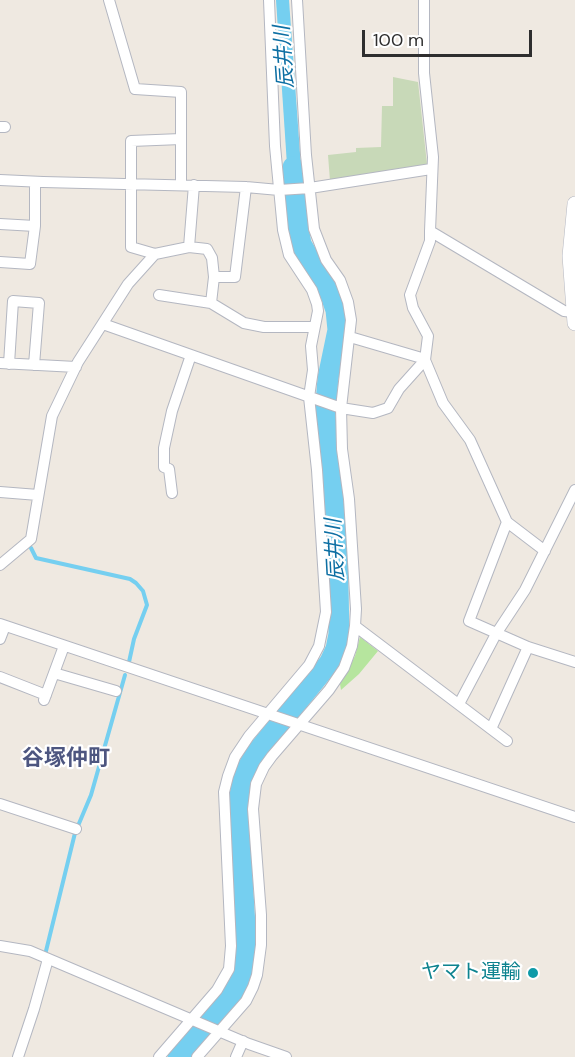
<!DOCTYPE html>
<meta charset="utf-8">
<style>
body{margin:0}
#map{position:relative;width:575px;height:1057px;overflow:hidden;background:#efe9e1;font-family:"DM Sans",sans-serif}
canvas{display:block}
.scale{position:absolute;left:362px;top:30px;width:170px;height:27px;box-sizing:border-box;border:3px solid #2e2e2e;border-top:0;padding-left:8px;font-size:18px;line-height:21px;white-space:nowrap;color:#2e2e2e;-webkit-text-stroke:4px #fff;paint-order:stroke}
</style>
<div id="map">
<canvas width="575" height="1057"></canvas>
<div class="scale">100 m</div>
</div>
<script>
const c = document.querySelector('canvas').getContext('2d');
c.lineJoin = 'round';
function fillPath(path, color) { c.fillStyle = color; c.fill(path, 'evenodd'); }
const shape = rows => new Path2D(rows.map(r => 'M' + r).join(''));
function stroke(path, color, width, dash) { c.strokeStyle = color; c.lineWidth = width; c.lineCap = dash ? 'butt' : 'round'; c.setLineDash(dash || []); c.stroke(path); }
function write(font, color, halo, rows, align = 'center') {
  c.font = font + ' "DM Sans","Noto Sans JP",sans-serif'; c.lineWidth = 4.5; c.setLineDash([]); c.textBaseline = 'middle'; c.strokeStyle = halo; c.fillStyle = color; for (const [text, x, y, turn = 0] of rows) {
    c.save(); c.translate(x, y); c.rotate((+turn || 0) * Math.PI / 180); c.textAlign = isNaN(turn) ? turn : align; if (halo) c.strokeText(text, 0, 0); c.fillText(text, 0, 0); c.restore();
  }
}
fillPath(shape([
 [360,637,378,651,359,674,341,690,340,684,355,656]
]), '#b6e59e');
fillPath(shape([
 [393,77,418,82,427,164,330,181,328,155,356,152,356,148,381,147,382,106,393,106]
]), '#c8d9b8');
fillPath(shape([
 [276,0,289,0,303,195,289,195]
]), '#75cff0');
stroke(shape([
 [31,548,36,558,130,579,136,583,143,591,147,605,134,639,129,662],
 [46,951,75,833,91,795,125,675]
]), '#75cff0', 4);
stroke(shape([
 [178,1057,215,1016,238,985,242,972,245,956,245,926,238,805,244,774,256,753,330,662,336,649,339,634,337,541,325,416,328,378,338,330,336,310,330,293,301,244,297,221,293,167]
]), '#75cff0', 21);
const minor = shape([
 [109,0,135,89,181,92,181,185],
 [0,127,5,127],
 [181,139,131,141,131,247,155,254,189,247,194,185],
 [0,180,43,182,246,187,279,190,310,188,431,169],
 [0,224,35,226],
 [430,231,564,311,573,312],
 [189,247,207,249,212,258,214,277,211,303],
 [0,262,30,264,35,226,35,182],
 [214,277,235,277,246,187],
 [159,295,211,303,244,323,264,327,313,327],
 [103,324,341,408,373,413,388,408,399,389,425,360,428,336,413,308,410,295,430,241,430,231,433,157,424,73,424,0],
 [350,337,425,359],
 [425,360,443,403,470,440,507,522,469,621,528,647,575,662],
 [0,363,76,367],
 [9,364,13,301,39,303,34,365],
 [0,492,38,495],
 [172,493,169,469,164,467,164,448,172,411,191,355],
 [507,522,545,551],
 [0,565,31,539,52,416,78,362,128,284,155,254],
 [0,624,575,817],
 [355,626,507,741],
 [0,639,5,626],
 [54,673,116,691],
 [0,677,46,695],
 [44,700,64,646],
 [459,704,496,634,525,590,575,490],
 [491,729,528,647],
 [0,804,76,829],
 [0,946,30,951,249,1044,286,1057],
 [18,1057,34,1009,48,959],
 [159,1057,217,990,229,969,231,946,224,792,228,776,235,757,249,736,309,665,319,646,326,612,317,470,309,397,313,370,311,346,318,311,317,304,312,290,289,255,283,230,275,146,269,0],
 [197,1057,246,1001,253,987,257,975,261,945,261,915,253,809,256,784,264,767,272,756,329,690,344,668,352,646,355,626,356,609,349,499,342,449,341,408,351,320,348,302,340,280,326,260,314,229,306,155,297,0],
 [236,1057,243,1041]
]);
const secondary = shape([
 [575,204,570,256,575,323]
]);
stroke(minor, '#b4b7c1', 12);
stroke(secondary, '#b4b7c1', 16);
stroke(minor, '#fff', 10);
stroke(secondary, '#fff', 15);
for (const [x, y, r, color] of [
 [533,973,6,"#0f9aa8"]
]) { const dot = new Path2D(); dot.arc(x, y, r, 0, 2 * Math.PI); c.fillStyle = color; c.fill(dot); stroke(dot, '#fff', 2); }
write('20px', '#0d838f', '#fff', [
 ["ヤマト運輸",521,973]
], 'right');
write('italic 21px', '#0d6fa3', '#fff', [
 ["辰井川",285,57,-94],
 ["辰井川",336,550,-93]
]);
write('bold 22px', '#4d5680', '#fff', [
 ["谷塚仲町",66,759]
]);
</script>
